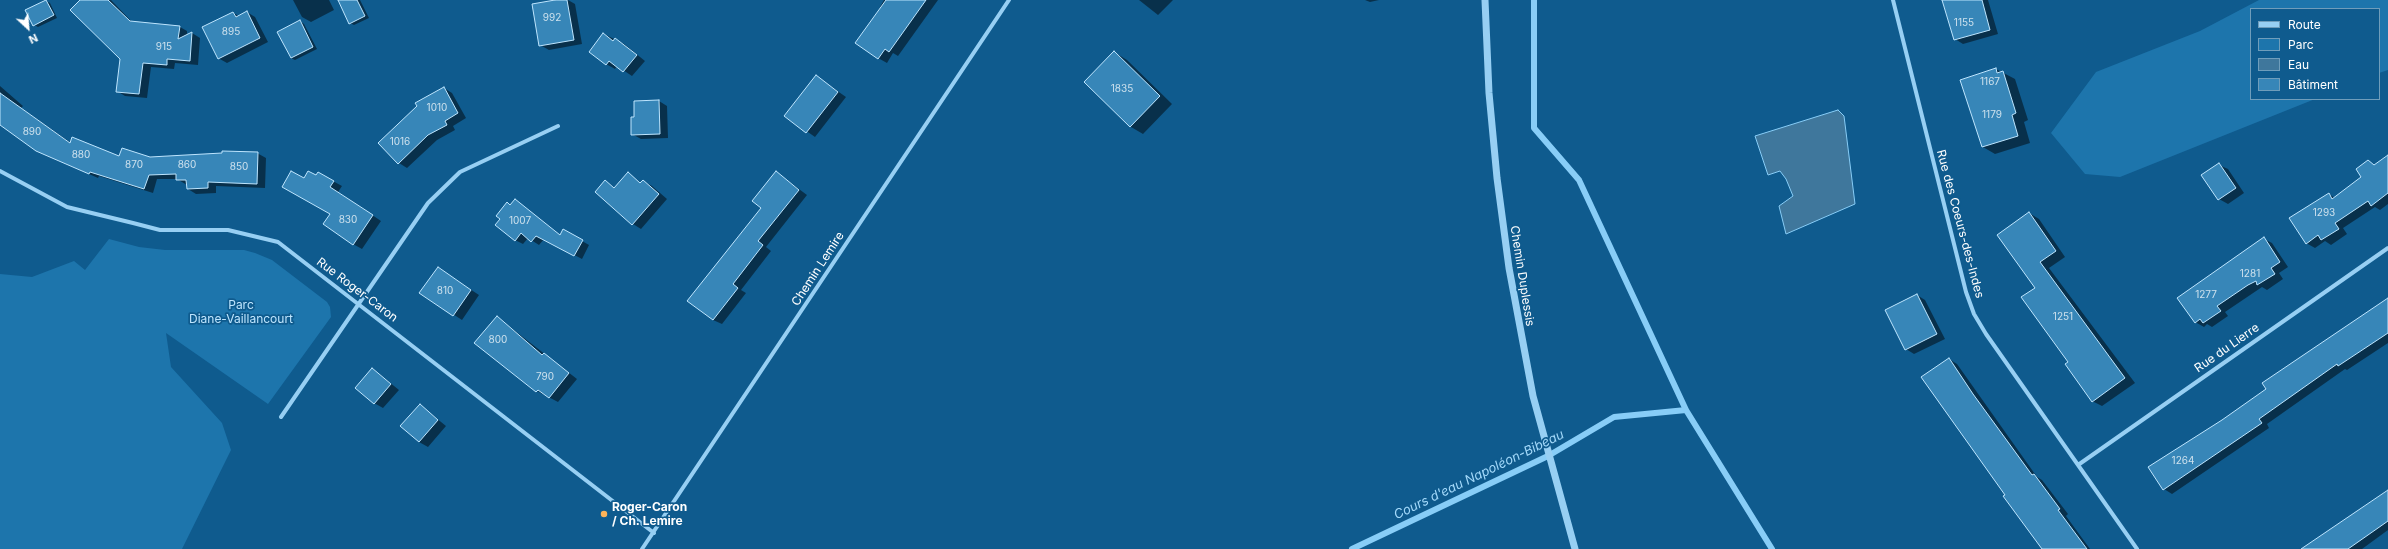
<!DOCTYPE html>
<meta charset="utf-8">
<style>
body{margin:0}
#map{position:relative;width:2388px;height:549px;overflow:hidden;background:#0f5b8e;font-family:Inter,sans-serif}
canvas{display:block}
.legend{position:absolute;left:2250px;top:8px;width:130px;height:92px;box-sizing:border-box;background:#0f5b8e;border:1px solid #6f9dbb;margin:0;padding:5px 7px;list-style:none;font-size:12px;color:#fff}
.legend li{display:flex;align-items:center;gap:8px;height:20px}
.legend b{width:20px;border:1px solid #6f9dbb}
.north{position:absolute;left:8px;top:8px;width:40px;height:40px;-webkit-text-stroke:3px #0f5b8e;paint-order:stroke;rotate:154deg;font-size:11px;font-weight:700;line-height:16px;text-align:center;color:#fff}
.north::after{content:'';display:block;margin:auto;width:14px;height:18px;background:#fff;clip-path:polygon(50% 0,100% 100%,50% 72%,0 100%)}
</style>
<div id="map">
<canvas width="2388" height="549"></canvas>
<ul class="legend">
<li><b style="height:5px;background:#97cff3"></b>Route</li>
<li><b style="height:11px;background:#1d75ac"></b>Parc</li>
<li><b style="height:11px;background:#3f779c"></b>Eau</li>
<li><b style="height:11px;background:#3786b8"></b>Bâtiment</li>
</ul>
<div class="north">N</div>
</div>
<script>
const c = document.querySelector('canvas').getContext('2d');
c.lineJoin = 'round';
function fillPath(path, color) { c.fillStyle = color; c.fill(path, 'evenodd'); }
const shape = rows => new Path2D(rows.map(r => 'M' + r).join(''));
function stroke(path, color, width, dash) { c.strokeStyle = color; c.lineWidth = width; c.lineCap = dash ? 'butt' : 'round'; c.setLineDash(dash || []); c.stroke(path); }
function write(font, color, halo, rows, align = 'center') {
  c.font = font + ' Inter,sans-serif'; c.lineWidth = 3.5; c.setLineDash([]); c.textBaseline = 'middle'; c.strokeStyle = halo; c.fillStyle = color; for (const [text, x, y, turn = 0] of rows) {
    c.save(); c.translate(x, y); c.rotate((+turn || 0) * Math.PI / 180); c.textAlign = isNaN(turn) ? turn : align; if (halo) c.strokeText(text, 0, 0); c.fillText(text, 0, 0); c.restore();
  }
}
fillPath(shape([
 [2259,0,2388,0,2388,70,2379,73,2379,9,2251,9,2251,99,2315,99,2120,177,2085,174,2051,133,2096,72,2200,31],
 [109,239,139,247,165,250,244,250,255,253,272,260,327,302,330,307,331,317,268,404,166,333,171,367,222,423,231,450,182,549,0,549,0,274,32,277,74,261,85,270]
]), '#1d75ac');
const water = shape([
 [1838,110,1844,116,1855,204,1786,234,1779,206,1793,196,1786,179,1780,171,1768,175,1755,136,1838,110]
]);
fillPath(water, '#3f779c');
stroke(water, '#88cdf7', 1);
fillPath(shape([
 [81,0,111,0,133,23,180,27,187,31,187,36,192,33,200,38,198,65,175,63,174,69,151,67,147,98,125,96,117,91,121,59],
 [293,0,329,0,334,10,311,22,302,17],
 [342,0,360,0,369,18,354,25,350,23],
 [561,0,568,0,575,4,582,44,549,50,540,45],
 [884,0,938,0,898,56,893,53,887,63,878,58,882,8,880,7],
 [1139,0,1173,0,1158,15],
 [1365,0,1379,0,1370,2],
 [1944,0,1988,0,1998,34,1963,44,1955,39],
 [46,1,50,3,57,18,38,27,34,25],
 [247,12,255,17,268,42,227,63,218,58,233,13,239,16],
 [300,21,304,24,317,49,295,60,291,58],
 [604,34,624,44,645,61,632,76,617,66,615,69,606,64],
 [1114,52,1127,60,1172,104,1143,134,1131,127,1085,82],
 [1996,69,2015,79,2028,120,2024,122,2030,143,1995,154,1983,147,1961,80],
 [816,76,846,97,815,137,785,116],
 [0,86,23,106,21,108,71,143,119,158,257,153,266,158,265,188,216,186,216,193,196,194,188,189,187,185,177,179,157,179,153,193,99,176,98,178,46,155,0,123],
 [444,88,452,93,466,118,453,126,455,130,437,140,407,168,399,163],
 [659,101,667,106,668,138,641,139,632,134,635,118],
 [2388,157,2388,204,2380,210,2375,207,2343,228,2347,234,2331,245,2325,241,2315,248,2306,243,2329,194,2335,198,2362,177,2368,161,2376,166],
 [2219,165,2228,169,2244,193,2228,204,2219,199],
 [776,172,807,195,766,247,771,251,741,290,746,293,722,324,713,320],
 [318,173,342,186,338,192,381,221,362,249,353,244,304,179,316,177],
 [628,174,641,183,643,181,652,186,667,199,641,229,633,224,605,181,615,188],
 [515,200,561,236,582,241,589,245,582,259,544,239,539,245,528,238,523,244,515,240,510,206],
 [2029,213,2039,219,2065,257,2049,268,2135,383,2102,406,2092,401,2069,363,2036,288],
 [2264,239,2272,243,2288,267,2279,273,2283,279,2267,290,2262,287,2225,312,2228,316,2212,327,2207,324,2204,327,2195,322],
 [438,268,479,295,462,320,421,293],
 [1917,295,1925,300,1945,339,1914,354,1906,349],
 [2388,298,2388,343,2347,370,2345,369,2267,424,2269,428,2172,494,2164,489],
 [497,317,577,379,558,402,537,391,475,343],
 [1949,359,1957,364,2037,477,2042,480,2068,514,2066,516,2090,549,2045,549,2007,495],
 [373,369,399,390,383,408,374,403],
 [420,405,446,426,428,447,419,442],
 [2388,490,2388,530,2362,549,2304,549]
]), '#0007');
stroke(shape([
 [1534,0,1534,128,1579,180,1686,410,1772,549],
 [1352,549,1548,456,1614,417,1686,410]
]), '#88cdf7', 6);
const building = shape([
 [46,0,54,15,33,26,25,10,46,0],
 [80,0,108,0,130,21,180,26,178,39,192,32,190,61,167,59,167,65,143,63,139,94,116,92,120,59,70,10,80,0],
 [338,0,357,0,365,16,349,24,338,0],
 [555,0,567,0,574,40,539,46,532,4,555,0],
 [886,0,926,0,889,52,885,49,878,59,855,43,886,0],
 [1942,0,1982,0,1990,30,1954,40,1942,0],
 [247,11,260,38,218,59,202,27,233,12,236,17,247,11],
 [300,20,313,47,291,58,277,32,300,20],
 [603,33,613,41,615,38,637,55,623,72,609,61,606,65,589,52,603,33],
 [1114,51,1160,96,1130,127,1084,82,1114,51],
 [1996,68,1997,73,2003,71,2016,113,2012,115,2018,136,1982,147,1960,80,1996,68],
 [816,75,838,92,806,133,784,116,816,75],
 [444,87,458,113,445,121,447,125,428,135,398,164,378,143,417,106,415,103,444,87],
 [0,93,70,143,72,137,119,156,122,148,150,157,222,153,222,151,258,152,257,184,208,182,208,188,187,189,186,180,176,180,176,174,149,175,144,189,90,172,89,174,36,151,0,125,0,93],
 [659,100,660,134,631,135,631,117,634,117,634,101,659,100],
 [2388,155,2388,193,2371,206,2368,201,2335,223,2339,229,2321,240,2318,235,2306,244,2289,218,2329,193,2332,199,2361,177,2356,169,2368,160,2374,165,2388,155],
 [2219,163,2236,188,2218,200,2201,175,2219,163],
 [291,171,304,178,308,171,316,175,318,172,334,181,330,187,373,215,353,245,323,224,330,214,282,187,291,171],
 [776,171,799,190,758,241,763,245,733,284,738,288,713,320,687,301,761,208,752,201,776,171],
 [628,172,640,183,643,180,659,194,632,225,595,192,605,180,614,188,628,172],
 [515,199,560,235,563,229,583,240,574,256,536,236,531,242,521,233,515,241,495,225,500,219,496,216,507,202,510,205,515,199],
 [2029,212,2056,251,2040,262,2125,378,2092,402,2065,364,2068,362,2021,297,2035,288,1997,235,2029,212],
 [2264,237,2280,262,2271,268,2275,274,2257,285,2256,281,2248,285,2217,306,2221,311,2203,323,2200,319,2195,323,2177,298,2264,237],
 [438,267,471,290,453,316,419,293,438,267],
 [1917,294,1937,334,1905,350,1885,310,1917,294],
 [2388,298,2388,333,2338,366,2337,364,2259,419,2262,423,2163,490,2148,467,2222,420,2266,389,2262,383,2388,298],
 [497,316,542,355,544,353,569,373,549,398,538,390,536,392,474,343,497,316],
 [1949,358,1973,394,2032,475,2034,474,2060,509,2058,510,2087,549,2042,549,2003,496,2005,495,1921,377,1949,358],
 [372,368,391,384,374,404,355,388,372,368],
 [420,404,438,420,419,442,400,426,420,404],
 [2388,490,2388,521,2348,549,2301,549,2388,490]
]);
fillPath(building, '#3786b8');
stroke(building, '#bee5fe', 1);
stroke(shape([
 [1893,0,1966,292,1974,314,1986,334,2137,549],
 [0,171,67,207,133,223,160,230,228,230,278,242,654,533],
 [281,417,428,203,460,172,558,126],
 [2078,465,2388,248],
 [642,549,1009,0]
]), '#97cff3', 4);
stroke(shape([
 [1485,0,1489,93,1497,178,1509,268,1533,396,1575,549]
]), '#97cff3', 7);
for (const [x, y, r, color] of [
 [604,514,4,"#ffb459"]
]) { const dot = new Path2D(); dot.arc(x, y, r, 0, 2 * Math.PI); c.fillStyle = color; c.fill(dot); stroke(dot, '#0f5b8e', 1.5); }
write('10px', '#cde1ed', null, [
 ["992",552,18],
 ["1155",1964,23],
 ["895",231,32],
 ["915",164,47],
 ["1167",1990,82],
 ["1835",1122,89],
 ["1010",437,108],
 ["1179",1992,115],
 ["890",32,132],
 ["1016",400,142],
 ["880",81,155],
 ["870",134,165],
 ["860",187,165],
 ["850",239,167],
 ["1293",2324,213],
 ["830",348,220],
 ["1007",520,221],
 ["1281",2250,274],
 ["810",445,291],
 ["1277",2206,295],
 ["1251",2063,317],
 ["800",498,340],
 ["790",545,377],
 ["1264",2183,461]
]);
write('12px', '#fff', '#0f5b8e', [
 ["Rue des Coeurs-des-Indes",1960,224,75],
 ["Chemin Lemire",818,269,-57],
 ["Chemin Duplessis",1522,276,81],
 ["Rue Roger-Caron",357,290,37],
 ["Rue du Lierre",2227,348,-35]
]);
write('12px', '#bee5fe', '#0f5b8e', [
 ["Parc",241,305],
 ["Diane-Vaillancourt",241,319]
]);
write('bold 12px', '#fff', '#0f5b8e', [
 ["Roger-Caron",612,507],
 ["/ Ch. Lemire",612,521]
], 'left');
write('italic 13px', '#a3d9fa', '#0f5b8e', [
 ["Cours d'eau Napoléon-Bibeau",1479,475,-26]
]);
</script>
